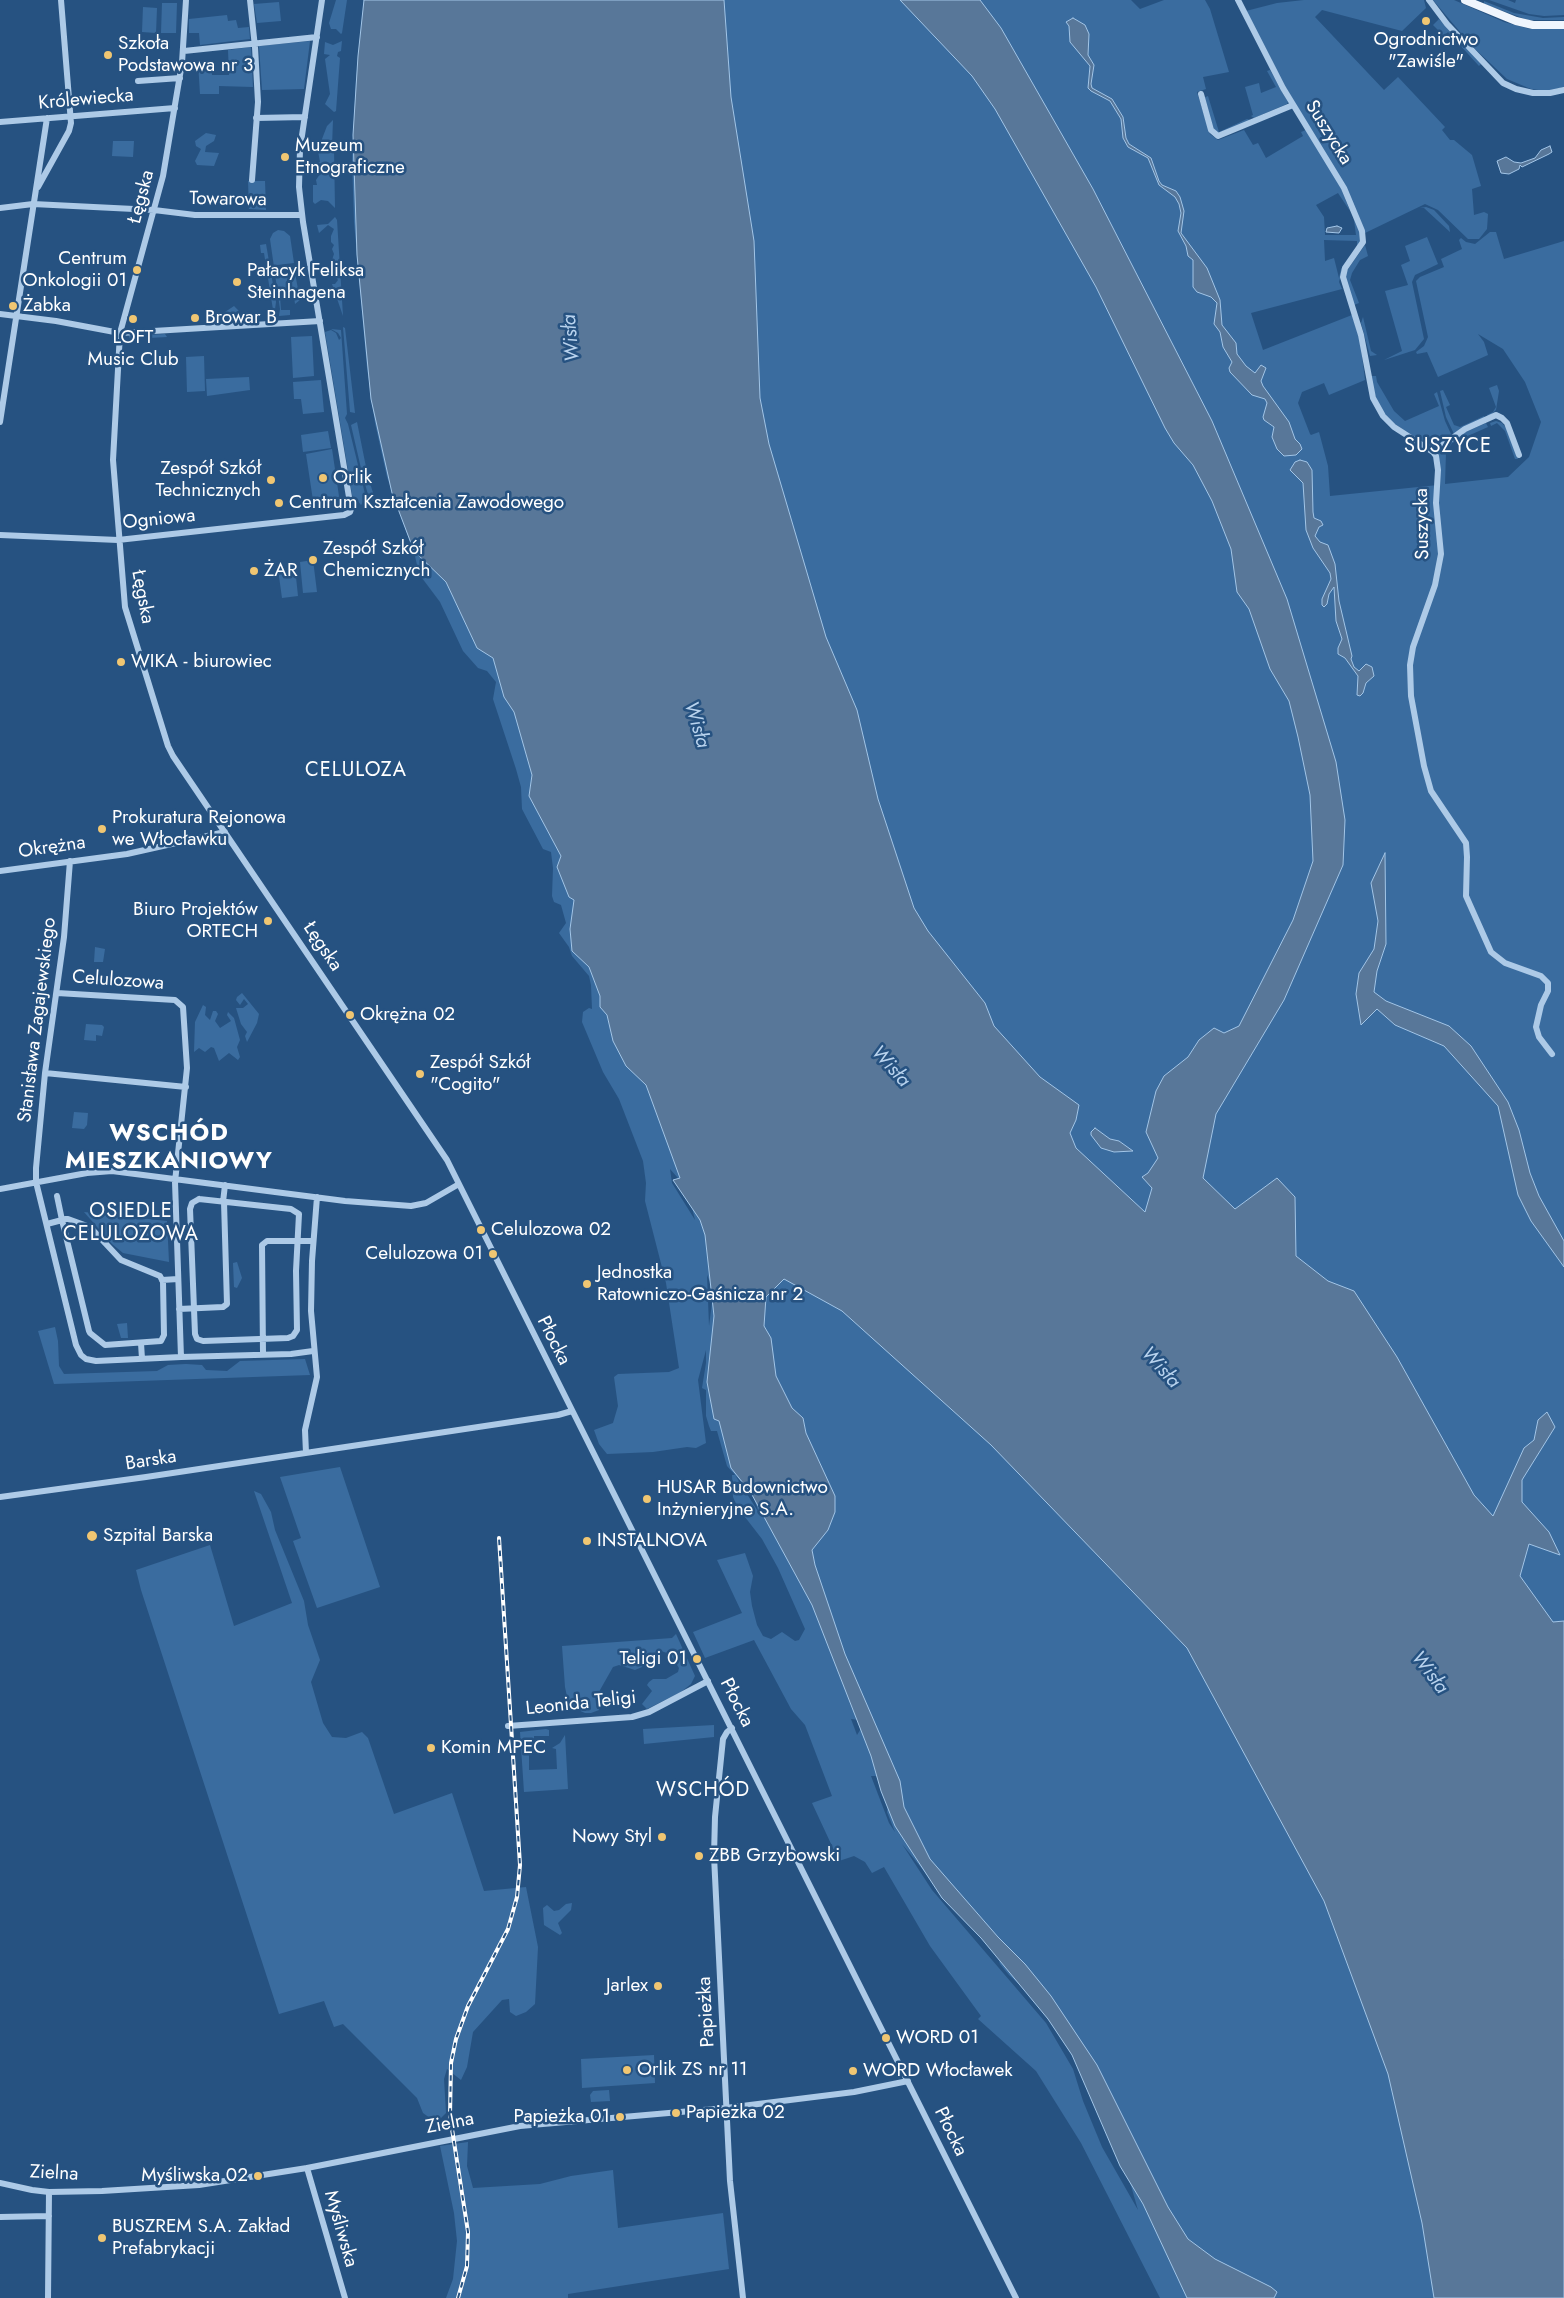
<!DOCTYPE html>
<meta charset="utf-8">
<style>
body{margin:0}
canvas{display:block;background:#265281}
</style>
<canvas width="1564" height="2298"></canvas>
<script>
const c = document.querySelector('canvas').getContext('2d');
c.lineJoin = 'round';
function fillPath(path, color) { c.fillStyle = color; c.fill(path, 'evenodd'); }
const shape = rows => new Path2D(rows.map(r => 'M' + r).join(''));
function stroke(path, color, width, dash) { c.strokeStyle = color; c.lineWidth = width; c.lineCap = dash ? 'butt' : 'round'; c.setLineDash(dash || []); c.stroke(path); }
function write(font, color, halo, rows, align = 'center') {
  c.font = font + ' Jost,sans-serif'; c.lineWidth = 5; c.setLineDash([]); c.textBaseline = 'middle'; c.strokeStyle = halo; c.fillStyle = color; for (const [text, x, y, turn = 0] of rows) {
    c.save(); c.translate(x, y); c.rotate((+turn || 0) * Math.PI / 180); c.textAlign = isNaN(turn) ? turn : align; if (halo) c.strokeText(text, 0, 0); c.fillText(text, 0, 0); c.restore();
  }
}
fillPath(shape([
 [336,0,347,0,342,33,341,34,336,29,331,29,329,23],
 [364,0,1131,0,1140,9,1164,0,1205,0,1210,9,1229,72,1203,77,1206,89,1197,92,1210,134,1218,140,1244,130,1253,145,1258,143,1266,158,1303,136,1301,132,1306,130,1339,183,1350,211,1338,193,1316,205,1324,217,1325,235,1356,235,1354,220,1361,235,1361,241,1357,246,1357,241,1324,240,1325,261,1334,258,1339,278,1341,269,1348,259,1342,270,1339,282,1342,289,1251,313,1263,350,1352,315,1360,340,1365,380,1329,395,1324,383,1302,392,1298,403,1310,434,1311,435,1319,432,1328,466,1330,496,1438,485,1437,454,1461,434,1486,423,1488,427,1452,443,1446,452,1445,484,1508,477,1529,457,1541,422,1525,382,1503,349,1478,334,1484,342,1488,355,1438,377,1427,352,1417,354,1416,352,1424,346,1428,337,1416,281,1420,277,1444,267,1441,259,1462,249,1459,240,1461,238,1466,242,1475,244,1490,232,1496,232,1504,259,1564,241,1564,2298,1160,2298,1081,2143,1036,2071,978,2019,981,2016,930,1946,884,1867,872,1873,865,1862,854,1856,839,1861,812,1803,832,1796,805,1725,791,1709,754,1640,705,1658,693,1632,742,1613,717,1560,745,1553,753,1576,750,1592,752,1606,757,1625,763,1636,771,1639,782,1632,795,1641,799,1640,805,1629,778,1568,762,1539,738,1508,733,1497,732,1475,735,1475,759,1513,753,1495,727,1466,717,1431,711,1431,709,1426,706,1416,706,1390,702,1388,706,1363,706,1350,698,1380,706,1443,696,1448,687,1447,653,1452,607,1454,599,1444,594,1430,613,1423,618,1406,614,1377,618,1374,669,1372,679,1368,666,1283,645,1201,646,1183,643,1161,619,1099,603,1072,582,1022,583,1012,589,1008,592,1009,591,985,589,976,572,956,569,947,559,933,566,923,561,905,554,902,552,896,553,868,551,852,543,849,522,809,521,787,516,769,493,699,496,682,487,671,478,668,463,651,440,602,419,574,415,556,387,477,375,423,367,368,354,222,352,160,356,79],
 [670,1169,685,1186,689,1195,695,1220,672,1183],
 [707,1275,710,1282,712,1303,709,1326],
 [851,1719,860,1720,862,1727,857,1735],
 [871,1776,876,1776,889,1801,887,1812,895,1832,889,1823],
 [902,1844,932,1881,997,1954,1000,1964,1009,1975,1022,1987,1059,2031,1084,2072,1127,2172,1138,2210,1102,2147,1083,2101,1073,2069,1046,2023,932,1890],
 [1304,0,1424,0,1426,8,1402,31,1322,10,1315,17,1384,90,1398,77,1445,127,1442,130,1450,140,1454,140,1472,155,1481,186,1472,189,1474,215,1484,212,1488,214,1487,229,1479,239,1468,239,1438,210,1425,204,1365,233,1345,187,1285,86,1246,11,1277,3],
 [1433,0,1454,0,1504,22,1530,29,1564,29,1564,87,1546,91,1531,89,1507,79,1472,46],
 [1489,0,1508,0,1515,3,1516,0,1564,0,1564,15,1544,16,1529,14],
 [1484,1,1514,13,1543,18,1564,17,1564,20,1528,20,1484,4],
 [279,2,281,21,257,23,254,4],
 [162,3,177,3,176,33,161,33],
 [143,7,157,8,156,33,142,32],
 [227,15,228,21,236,20,238,28,249,27,250,39,200,45,199,33,189,33,189,19],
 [1439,19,1481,64,1479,66,1448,32,1444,36,1433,25],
 [310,41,304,89,262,90,259,46],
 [342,41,341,51,338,52,337,56,340,58,336,111,334,112,325,104,330,94,325,59,330,55,324,54,325,42,333,45],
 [251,47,253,87,219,86,219,94,200,94,198,62,211,61,212,75,229,75,228,50],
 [1270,70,1288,102,1287,104,1254,118,1251,116,1253,115,1245,87,1259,83,1261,93,1276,87,1267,71],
 [1208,96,1219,132,1247,119,1254,121,1221,135,1215,133,1203,98],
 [333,120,332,146,334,149,335,208,328,201,321,200,315,204,313,202,313,185,317,185,316,180,320,174,315,171,315,164,320,162,318,151,323,150,320,146,322,139,327,126],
 [206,133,216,135,214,141,206,146,205,152,219,153,214,166,197,165,195,161,201,149,196,146,195,141],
 [113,141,134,141,133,157,112,156],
 [248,181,265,181,266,210,249,209],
 [1426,207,1434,210,1449,226,1450,232,1424,208,1420,208],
 [335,217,337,220,343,316,332,284,335,284,338,280,334,275,335,262,332,260,334,254,332,249,334,245,331,242,331,236,334,229,328,225,319,233,317,225,328,224],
 [278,230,284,231,290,236,294,263,277,265,277,275,295,273,300,300,295,304,294,296,280,297,281,310,290,310,290,315,279,316,280,309,270,239,273,233],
 [1427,237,1438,264,1415,275,1412,282,1424,339,1415,350,1384,360,1402,351,1385,291,1408,285,1401,265,1410,261,1405,246],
 [266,244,276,302,274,316,264,253,261,253,260,245],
 [1365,245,1368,256,1360,260,1352,273,1350,280,1359,303,1354,305,1346,280,1346,272],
 [234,306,240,312,240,318,226,318,225,312],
 [1363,317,1371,351,1377,355,1370,356,1361,323],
 [343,327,345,328,355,413,350,412],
 [331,329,341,330,347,414,345,418,348,424,366,498,361,505,357,500,353,500,325,332,331,330,336,333,339,340,341,338,338,333],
 [165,334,167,337,130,339,129,336],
 [312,336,314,376,293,378,291,337],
 [204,356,205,391,187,392,186,357],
 [1370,376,1376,376,1377,382,1394,411,1405,421,1439,406,1434,394,1437,392,1445,421,1451,434,1450,437,1436,446,1428,446,1389,420,1378,406],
 [249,377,250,390,207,396,206,379],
 [321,380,324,412,303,414,301,399,294,399,293,382],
 [1497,385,1499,391,1496,410,1488,417,1487,415,1493,412,1496,407,1489,388],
 [1443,390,1450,405,1446,407,1454,425,1460,427,1484,416,1485,418,1454,434,1446,417,1440,391],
 [1496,421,1502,423,1508,430,1518,459,1515,459,1505,431,1497,423,1491,426,1490,423],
 [357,422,368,477,376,502,369,498,363,477,351,425],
 [328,431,331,448,303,452,301,435],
 [332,449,340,503,314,507,306,454],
 [313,560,317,592,303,593,300,562],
 [295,568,298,596,282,598,278,569],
 [95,947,105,949,103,962,94,962],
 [242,993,259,1014,257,1023,247,1042,245,1036,247,1032,241,1024,236,1008,243,1008,248,1004,244,999,240,1005,236,1000,237,997],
 [203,1005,206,1007,205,1015,210,1020,213,1011,216,1011,218,1014,215,1021,220,1028,231,1021,227,1015,228,1012,234,1018,240,1040,237,1047,240,1057,238,1060,229,1053,219,1061,214,1048,211,1047,205,1052,199,1048,194,1052,195,1022],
 [86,1024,102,1025,104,1027,102,1036,96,1035,96,1041,84,1040],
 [74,1112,88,1113,87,1125,84,1129,72,1128],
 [84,1212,167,1221,169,1262,123,1253,112,1244],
 [237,1262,242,1278,237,1288,234,1287,233,1263],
 [127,1323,128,1338,121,1338,117,1324],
 [55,1327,58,1341,59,1366,64,1374,157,1371,168,1365,186,1364,202,1365,206,1370,227,1371,240,1361,305,1359,310,1375,54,1384,38,1331],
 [340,1467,380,1587,317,1608,293,1541,301,1538,280,1477],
 [254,1491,261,1494,271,1512,275,1530,304,1601,308,1625,320,1660,311,1682,323,1723,332,1737,346,1738,362,1732,368,1738,394,1814,452,1793,484,1891,526,1887,538,1947,535,2004,526,2012,516,2016,510,2012,509,1999,502,2000,473,2032,467,2067,461,2080,447,2069,444,2079,446,2113,438,2121,430,2118,423,2113,417,2098,343,2024,334,2027,324,2001,279,2014,141,1590,136,1570,210,1545,234,1626,292,1603],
 [676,1634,695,1676,691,1684,681,1692,647,1709,642,1704,652,1691,647,1685,649,1682,653,1679,666,1679,678,1672,679,1668,670,1654,661,1651,648,1657,642,1667,635,1670,619,1665,613,1667,600,1690,599,1710,591,1713,585,1713,569,1706,565,1687,562,1646,672,1638],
 [714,1725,714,1737,644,1744,643,1729],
 [546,1729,549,1730,549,1736,534,1736,534,1739,529,1739,529,1770,557,1769,556,1749,552,1748,560,1743,565,1735,568,1789,524,1792,520,1732],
 [572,1903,571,1910,558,1923,562,1933,560,1935,544,1925,543,1908,547,1905,554,1911,559,1910,566,1904],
 [654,2055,655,2083,582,2088,581,2059],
 [609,2090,610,2101,591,2102,590,2095,593,2091],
 [468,2142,467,2166,473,2188,540,2184,571,2176,613,2170,618,2228,723,2213,729,2269,568,2294,568,2298,446,2298,453,2279,457,2241,454,2213,440,2146]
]), '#3a6c9f');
const water = shape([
 [364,0,724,0,731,97,754,241,760,398,769,444,826,637,857,710,878,799,914,908,928,931,985,1003,994,1026,1040,1077,1079,1105,1076,1120,1070,1133,1076,1148,1145,1212,1152,1188,1142,1177,1148,1173,1158,1158,1146,1132,1156,1091,1164,1076,1188,1057,1199,1040,1214,1028,1224,1033,1239,1026,1293,920,1313,861,1310,795,1298,737,1289,701,1270,669,1249,609,1237,592,1231,549,1212,501,1193,465,1174,443,1165,428,1096,287,995,109,972,76,900,0,980,0,1001,28,1093,189,1212,421,1287,599,1336,762,1345,820,1343,865,1284,1000,1216,1114,1203,1178,1235,1209,1277,1178,1295,1197,1296,1256,1328,1281,1354,1291,1397,1357,1474,1495,1493,1516,1524,1448,1534,1440,1538,1420,1547,1412,1555,1427,1522,1480,1522,1502,1549,1532,1560,1555,1529,1544,1520,1576,1553,1622,1564,1621,1564,2298,1434,2298,1422,2223,1388,2074,1324,1901,1187,1648,991,1445,842,1311,784,1279,766,1297,764,1326,771,1338,776,1376,792,1408,803,1418,806,1433,835,1496,835,1512,828,1530,812,1550,815,1565,845,1654,900,1781,904,1807,930,1859,998,1937,1025,1964,1051,1996,1097,2065,1168,2207,1188,2239,1215,2259,1271,2287,1277,2292,1274,2298,1187,2298,1143,2204,1120,2166,1072,2055,1048,2019,981,1938,942,1898,895,1826,881,1791,871,1756,812,1605,751,1493,731,1468,719,1421,714,1419,707,1382,714,1316,705,1235,700,1220,673,1180,680,1178,646,1085,626,1066,613,1041,607,1015,600,1007,600,996,589,967,572,951,570,929,574,900,569,897,557,867,561,856,529,796,532,775,514,712,504,697,493,658,477,648,446,582,414,551,392,493,371,399,357,255,353,135,358,56,364,0],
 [1073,18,1085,25,1089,34,1088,55,1094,65,1091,84,1092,88,1112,99,1123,117,1126,138,1129,144,1151,158,1159,181,1162,185,1176,191,1180,197,1184,211,1181,233,1207,268,1220,300,1222,325,1236,343,1237,354,1246,366,1255,373,1261,365,1266,368,1261,381,1263,386,1289,422,1295,439,1300,444,1302,449,1296,455,1284,456,1277,449,1272,437,1274,427,1264,420,1263,417,1267,403,1265,399,1252,395,1230,372,1229,368,1232,362,1223,347,1220,332,1214,324,1217,303,1211,297,1197,292,1193,287,1193,260,1188,256,1186,246,1178,231,1181,213,1179,204,1175,197,1159,185,1148,158,1128,147,1123,138,1121,119,1110,101,1091,91,1088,88,1090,66,1070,42,1069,26,1066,22,1073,18],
 [1550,146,1552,152,1549,154,1522,167,1520,165,1519,169,1509,174,1501,173,1497,161,1506,157,1514,162,1521,163,1535,158,1541,150,1550,146],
 [1337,226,1342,228,1339,233,1326,232,1327,228,1337,226],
 [1300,460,1307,462,1312,470,1313,512,1314,518,1321,521,1323,525,1319,527,1315,536,1320,542,1328,545,1335,564,1339,601,1352,656,1351,659,1354,667,1359,671,1366,664,1372,667,1374,676,1366,683,1363,693,1360,696,1357,695,1358,676,1345,658,1338,654,1338,648,1342,639,1336,621,1334,587,1329,594,1327,604,1324,607,1322,605,1322,599,1331,579,1330,573,1313,548,1306,530,1303,483,1290,470,1295,462,1300,460],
 [1385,853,1386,944,1377,971,1374,992,1386,1001,1449,1026,1471,1046,1508,1102,1519,1130,1530,1173,1539,1196,1564,1241,1564,1267,1531,1221,1518,1195,1498,1106,1444,1046,1395,1025,1377,1009,1361,1025,1356,994,1359,973,1374,949,1378,921,1371,883,1385,853],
 [1095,1128,1110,1139,1119,1141,1133,1151,1114,1152,1101,1148,1091,1135,1091,1132,1095,1128]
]);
fillPath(water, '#587799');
stroke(water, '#a2c5e7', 1);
stroke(shape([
 [186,0,182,63,163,176,120,333,113,460,125,607,168,746,173,756,447,1160,1016,2298],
 [250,0,255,47,258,102,252,180],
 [1238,0,1283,88,1344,188,1362,231,1363,242,1345,268,1343,277,1361,335,1373,398,1383,416,1394,427,1433,452,1436,456,1438,470,1436,503,1441,554,1435,585,1413,647,1410,665,1411,696,1424,766,1431,791,1466,843,1467,857,1466,896,1491,952,1505,963,1541,976,1548,983,1548,991,1541,1005,1536,1027,1539,1037,1552,1054],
 [1429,0,1447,24,1503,83,1516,89,1533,93,1550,93,1564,90],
 [184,51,317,37],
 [138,81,180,78],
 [1201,94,1211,130,1218,136,1293,105],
 [256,118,305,117],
 [0,122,175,108],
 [38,187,69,131,71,123,61,0],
 [0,208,33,204,154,210,195,215,302,215],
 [0,314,56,321,120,333,320,321],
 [0,422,47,118],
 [1433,452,1465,429,1496,415,1502,418,1507,423,1519,455],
 [0,535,118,540,344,515,350,512,351,509,303,222,299,187,300,149,322,0],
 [70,861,64,937,45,1073,36,1168,36,1182,76,1345,81,1355,86,1359,96,1361,181,1357],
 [0,871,127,854,225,832],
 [57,993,175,1000,183,1007,187,1068,175,1182,181,1357,291,1354,313,1351],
 [45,1073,186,1087],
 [0,1189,87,1173,112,1171,345,1201,411,1206,426,1203,459,1184],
 [199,1199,291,1209,299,1214,296,1271,297,1330,293,1336,288,1338,203,1341,197,1339,195,1334,190,1209,192,1203,199,1199],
 [223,1202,225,1185],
 [47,1224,62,1220,66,1219,68,1219,90,1227,121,1260,160,1276,163,1282,164,1335,161,1341,105,1345,90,1333,89,1331,62,1220,57,1196],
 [162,1280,178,1279],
 [179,1309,223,1307,227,1304,224,1202],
 [141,1343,142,1359],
 [263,1354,262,1245,267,1241,313,1241],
 [306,1453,305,1430,317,1377,311,1311,312,1261,317,1197],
 [0,1497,146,1477,558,1415,572,1411],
 [508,1726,632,1717,649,1712,708,1681],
 [732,1728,727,1732,723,1739,715,1817,714,1856,730,2181,743,2298],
 [307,2168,345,2298],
 [0,2183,32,2190,49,2192,102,2191,199,2185,307,2168,520,2126,726,2108,854,2092,908,2081],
 [0,2217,49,2216],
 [48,2298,49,2192]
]), '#adcae7', 6);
stroke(shape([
 [1465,0,1516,21,1533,25,1564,25]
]), '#eff5fd', 8);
const rail = shape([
 [458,2298,467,2266,468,2232,450,2116,451,2063,456,2039,468,2006,508,1929,517,1897,520,1865,499,1538]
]);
stroke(rail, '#fff', 4);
stroke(rail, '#265281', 2, [5.5]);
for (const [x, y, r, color] of [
 [1426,21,5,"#f0c672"],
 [108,55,5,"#f0c672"],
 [285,157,5,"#f0c672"],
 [137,270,5,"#f0c672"],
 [237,282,5,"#f0c672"],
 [13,306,5,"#f0c672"],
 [195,318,5,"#f0c672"],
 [133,319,5,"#f0c672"],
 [323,478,5,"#f0c672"],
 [271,480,5,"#f0c672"],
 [279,503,5,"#f0c672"],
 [313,560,5,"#f0c672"],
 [254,571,5,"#f0c672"],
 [121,662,5,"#f0c672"],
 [102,829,5,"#f0c672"],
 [268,921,5,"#f0c672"],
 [350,1015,5,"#f0c672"],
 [420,1074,5,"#f0c672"],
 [481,1230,5,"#f0c672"],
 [493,1254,5,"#f0c672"],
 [587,1284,5,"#f0c672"],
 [647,1499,5,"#f0c672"],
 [92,1536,6,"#f0c672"],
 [587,1541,5,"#f0c672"],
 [697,1659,5,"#f0c672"],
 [431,1748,5,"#f0c672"],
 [662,1837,5,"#f0c672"],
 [699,1856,5,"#f0c672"],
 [658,1986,5,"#f0c672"],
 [886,2038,5,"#f0c672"],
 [627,2070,5,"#f0c672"],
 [853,2071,5,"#f0c672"],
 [676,2113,5,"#f0c672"],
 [620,2117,5,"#f0c672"],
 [258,2176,5,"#f0c672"],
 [102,2238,5,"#f0c672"]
]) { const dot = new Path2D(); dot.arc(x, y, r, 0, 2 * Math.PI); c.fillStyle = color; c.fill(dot); stroke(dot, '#265281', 2); }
write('19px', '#fff', '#265281', [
 ["Ogrodnictwo",1426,40,"center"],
 ["\"Zawiśle\"",1426,62,"center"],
 ["Szkoła",118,44],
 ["Podstawowa nr 3",118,66],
 ["Muzeum",295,146],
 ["Etnograficzne",295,168],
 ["Centrum",127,259,"right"],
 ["Onkologii 01",127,281,"right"],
 ["Pałacyk Feliksa",247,271],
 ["Steinhagena",247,293],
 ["Żabka",23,306],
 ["Browar B",205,318],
 ["LOFT",133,338,"center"],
 ["Music Club",133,360,"center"],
 ["Zespół Szkół",261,469,"right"],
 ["Technicznych",261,491,"right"],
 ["Orlik",333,478],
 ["Centrum Kształcenia Zawodowego",289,503],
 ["Zespół Szkół",323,549],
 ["Chemicznych",323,571],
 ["ŻAR",264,571],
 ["WIKA - biurowiec",131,662],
 ["Prokuratura Rejonowa",112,818],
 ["we Włocławku",112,840],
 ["Biuro Projektów",258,910,"right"],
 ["ORTECH",258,932,"right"],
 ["Okrężna 02",360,1015],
 ["Zespół Szkół",430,1063],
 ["\"Cogito\"",430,1085],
 ["Celulozowa 02",491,1230],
 ["Celulozowa 01",483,1254,"right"],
 ["Jednostka",597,1273],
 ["Ratowniczo-Gaśnicza nr 2",597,1295],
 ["HUSAR Budownictwo",657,1488],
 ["Inżynieryjne S.A.",657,1510],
 ["Szpital Barska",103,1536],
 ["INSTALNOVA",597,1541],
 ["Teligi 01",687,1659,"right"],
 ["Komin MPEC",441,1748],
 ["Nowy Styl",652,1837,"right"],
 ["ZBB Grzybowski",709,1856],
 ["Jarlex",648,1986,"right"],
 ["WORD 01",896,2038],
 ["Orlik ZS nr 11",637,2070],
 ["WORD Włocławek",863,2071],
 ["Papieżka 02",686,2113],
 ["Papieżka 01",610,2117,"right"],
 ["Myśliwska 02",248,2176,"right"],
 ["BUSZREM S.A. Zakład",112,2227],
 ["Prefabrykacji",112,2249]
], 'left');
write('19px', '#fff', '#265281', [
 ["Królewiecka",86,100,-5],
 ["Suszycka",1328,133,58],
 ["Łęgska",142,197,-75],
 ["Towarowa",228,200,1],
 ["Ogniowa",159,520,-6],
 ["Suszycka",1423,524,-91],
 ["Łęgska",142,597,79],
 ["Okrężna",52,848,-8],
 ["Łęgska",322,947,56],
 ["Celulozowa",118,981,4],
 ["Stanisława Zagajewskiego",38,1020,-83],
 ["Płocka",553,1341,63],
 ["Barska",151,1461,-9],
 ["Płocka",736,1703,63],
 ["Leonida Teligi",581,1704,-6],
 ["Papieżka",707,2012,-93],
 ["Zielna",450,2124,-11],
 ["Płocka",950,2132,64],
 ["Zielna",54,2174,3],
 ["Myśliwska",340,2229,74]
]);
write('italic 20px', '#b9d3ee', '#265281', [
 ["Wisła",572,338,-95],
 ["Wisła",696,725,73],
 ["Wisła",890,1067,48],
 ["Wisła",1160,1368,48],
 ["Wisła",1429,1673,53]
]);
c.letterSpacing = '1px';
write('20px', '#fff', '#265281', [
 ["SUSZYCE",1448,447],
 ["CELULOZA",356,771],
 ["OSIEDLE",131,1212],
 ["CELULOZOWA",131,1235],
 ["WSCHÓD",703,1791]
]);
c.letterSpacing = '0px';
c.letterSpacing = '1px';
write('bold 24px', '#fff', '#265281', [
 ["WSCHÓD",169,1134],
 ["MIESZKANIOWY",169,1162]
]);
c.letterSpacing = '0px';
</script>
